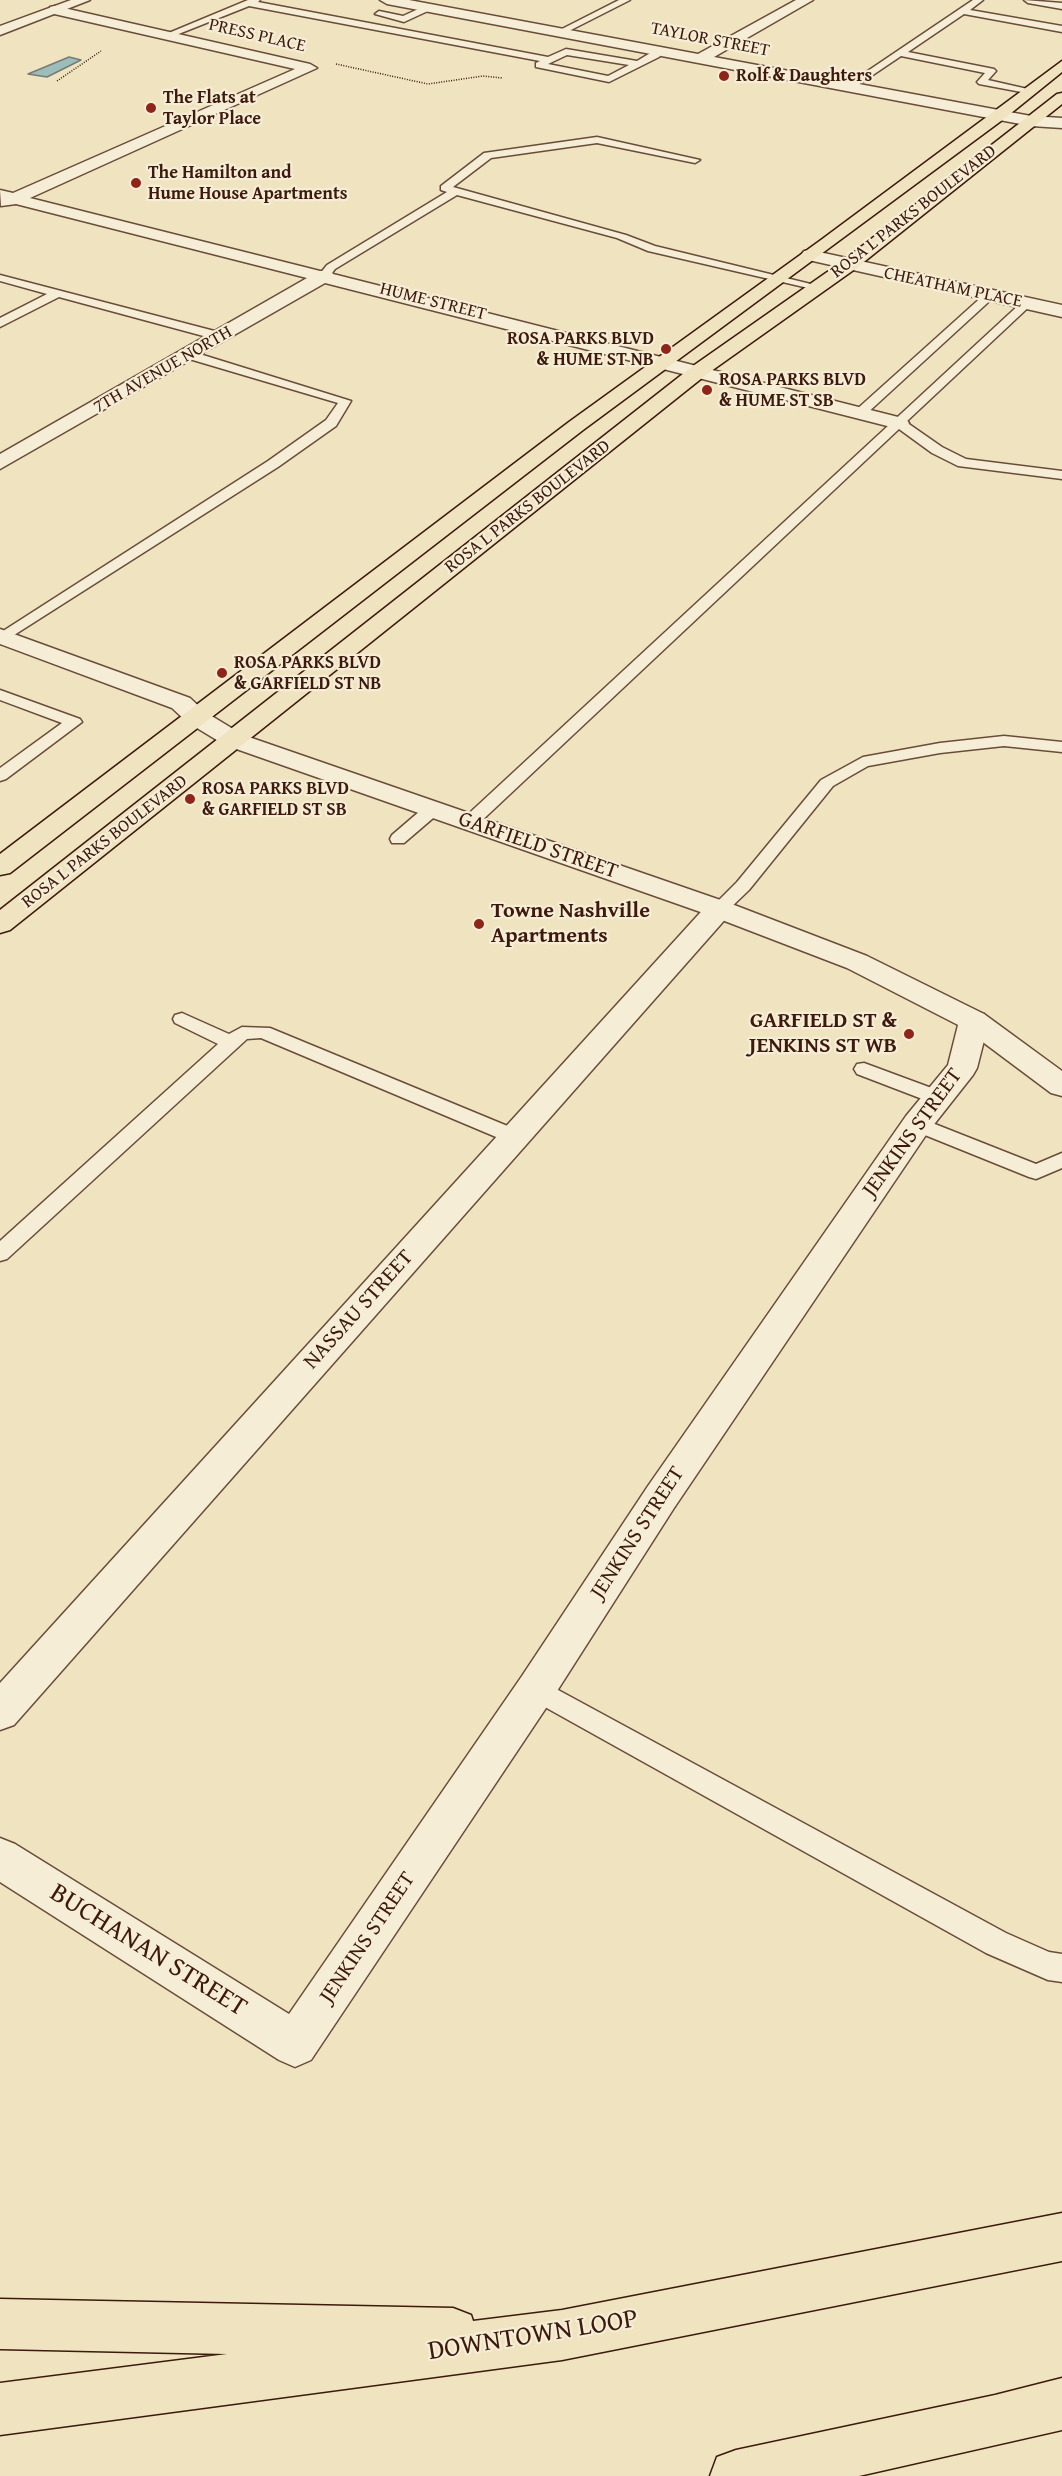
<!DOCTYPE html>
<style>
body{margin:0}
canvas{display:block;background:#efe3c0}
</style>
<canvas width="1062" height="2476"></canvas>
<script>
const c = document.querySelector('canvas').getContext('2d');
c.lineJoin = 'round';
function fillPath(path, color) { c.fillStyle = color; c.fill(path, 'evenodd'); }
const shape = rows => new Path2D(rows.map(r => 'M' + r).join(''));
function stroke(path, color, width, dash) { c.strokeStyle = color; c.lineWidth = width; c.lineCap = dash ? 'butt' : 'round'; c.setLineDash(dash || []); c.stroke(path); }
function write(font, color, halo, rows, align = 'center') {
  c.font = font + ' "Gentium Book Plus",serif'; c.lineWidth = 4.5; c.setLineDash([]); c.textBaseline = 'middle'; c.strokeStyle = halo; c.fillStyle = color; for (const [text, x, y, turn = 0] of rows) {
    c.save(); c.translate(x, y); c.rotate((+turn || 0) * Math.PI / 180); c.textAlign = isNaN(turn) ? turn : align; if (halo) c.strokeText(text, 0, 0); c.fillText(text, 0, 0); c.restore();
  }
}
const water = shape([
 [69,57,81,60,47,77,28,74,69,57]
]);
fillPath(water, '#9cbdba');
stroke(water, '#767c75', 1.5);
const service = shape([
 [248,0,260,0,258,2,548,57,566,49,637,61,657,49,665,51,659,57,609,82,536,67,536,63,540,61,249,6,171,37,164,35,248,0],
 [567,55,629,65,608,76,548,64,567,55],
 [619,0,630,0,563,34,556,32,619,0],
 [973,0,983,0,970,10,1062,26,1062,32,964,14,908,52,994,69,996,71,988,80,1032,90,1032,94,979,84,977,82,985,73,901,56,852,89,844,87,973,0],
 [1024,0,1062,3,1062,9,1028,3,1024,0],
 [427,5,430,10,404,22,375,14,379,11,403,16,427,5],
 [597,137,700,160,695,163,597,143,491,158,453,187,626,235,655,246,823,287,817,290,648,251,617,238,457,195,335,269,329,277,319,275,327,265,447,192,441,190,441,186,484,153,597,137],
 [0,275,226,334,228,337,222,341,59,297,0,327,0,318,47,294,0,281,0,275],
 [985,294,995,296,864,416,856,416,856,410,985,294],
 [1022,302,1032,304,906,422,942,447,966,459,1062,471,1062,479,958,466,932,453,899,429,476,826,464,826,462,822,464,818,1022,302],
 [190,351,351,401,336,426,278,467,0,644,0,633,268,461,326,420,338,403,186,358,184,355,190,351],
 [0,690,80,719,82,722,6,779,0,781,0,768,62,723,0,700,0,690],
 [1004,736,1062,742,1062,752,1004,746,940,753,868,766,833,786,749,890,725,913,713,913,710,909,737,882,821,780,863,757,940,743,1004,736],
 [433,804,441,809,439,813,404,843,392,843,390,839,392,835,427,805,433,804],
 [182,1013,229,1034,242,1027,270,1028,522,1132,525,1137,522,1142,515,1144,508,1142,261,1038,247,1039,7,1259,0,1261,0,1241,218,1044,175,1023,173,1019,175,1015,182,1013],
 [864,1063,945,1093,948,1098,945,1103,938,1105,857,1074,854,1069,857,1064,864,1063],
 [917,1117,1036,1164,1062,1153,1062,1168,1036,1179,1029,1177,910,1129,907,1124,910,1119,917,1117],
 [536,1678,1006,1933,1049,1952,1062,1954,1062,1982,1048,1980,986,1953,527,1697,523,1689,527,1681,536,1678]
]);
const minor = shape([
 [380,0,409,0,698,54,796,0,813,0,714,57,1031,116,1062,118,1062,128,1031,126,387,4,380,0],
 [55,6,310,64,317,68,30,198,320,271,331,271,333,274,906,419,909,423,906,427,899,429,325,283,0,469,0,454,307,278,16,204,1,206,0,190,13,193,295,69,50,13,50,7,55,6],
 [810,250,1062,305,1062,317,804,259,801,255,804,251,810,250],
 [719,900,729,903,733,909,729,915,14,1725,0,1730,0,1683,709,903,719,900],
 [974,1011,984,1014,989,1021,977,1068,973,1075,928,1132,674,1508,550,1702,311,2060,295,2067,279,2060,0,1882,0,1838,15,1844,289,2014,522,1676,648,1486,906,1116,948,1065,959,1021,964,1014,974,1011]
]);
const tertiary = shape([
 [71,0,90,0,0,35,0,26,71,0],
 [0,629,190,698,205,712,243,735,729,903,867,956,984,1014,1062,1071,1062,1096,1051,1093,964,1028,847,968,709,915,225,745,187,722,172,708,0,644,0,629]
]);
const primary = shape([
 [1062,61,1062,72,1005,118,583,430,10,873,0,875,0,854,569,422,821,240,1062,61],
 [1062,93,1062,104,855,269,707,374,10,930,0,933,0,910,693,366,843,261,1057,94,1062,93]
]);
const motorway = shape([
 [1062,2213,1062,2261,562,2360,0,2435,0,2383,227,2354,0,2349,0,2299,453,2308,471,2315,473,2321,562,2310,1062,2213],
 [1062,2378,1062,2430,859,2476,710,2476,717,2457,736,2450,995,2395,1062,2378]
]);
stroke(service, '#6a4c3a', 3);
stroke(minor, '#6a4c3a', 3);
stroke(tertiary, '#6a4c3a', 3);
stroke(primary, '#3d1a0d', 3);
stroke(motorway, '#3d1a0d', 3);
stroke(shape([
 [336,64,428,84,483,76,502,78],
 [57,81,101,51]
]), '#3d1a0d', 1.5, [1, 1.5]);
fillPath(service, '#f5edd6');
fillPath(minor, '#f5edd6');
fillPath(tertiary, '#f5edd6');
fillPath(primary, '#efe3c0');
fillPath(motorway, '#efe3c0');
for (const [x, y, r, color] of [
 [724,76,6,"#8f2418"],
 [151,108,6,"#8f2418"],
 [136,183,6,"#8f2418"],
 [666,349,6,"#8f2418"],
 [707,390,6,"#8f2418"],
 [222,673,6,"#8f2418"],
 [190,799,6,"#8f2418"],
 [479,924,6,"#8f2418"],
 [909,1034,6,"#8f2418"]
]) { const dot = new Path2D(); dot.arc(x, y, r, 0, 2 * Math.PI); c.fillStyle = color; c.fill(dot); stroke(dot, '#f5edd6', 2); }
write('18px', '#3d1a0d', '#f5edd6', [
 ["PRESS PLACE",257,36,13],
 ["TAYLOR STREET",710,40,11],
 ["ROSA L PARKS BOULEVARD",914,212,-38],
 ["CHEATHAM PLACE",953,288,12],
 ["HUME STREET",433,302,14],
 ["7TH AVENUE NORTH",163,370,-30],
 ["ROSA L PARKS BOULEVARD",528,507,-38],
 ["ROSA L PARKS BOULEVARD",105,842,-38]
]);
write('bold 18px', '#3d1a0d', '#f5edd6', [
 ["Rolf & Daughters",736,76],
 ["The Flats at",163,98],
 ["Taylor Place",163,119],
 ["The Hamilton and",148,173],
 ["Hume House Apartments",148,194],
 ["ROSA PARKS BLVD",654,339,"right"],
 ["& HUME ST NB",654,360,"right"],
 ["ROSA PARKS BLVD",719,380],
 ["& HUME ST SB",719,401],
 ["ROSA PARKS BLVD",234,663],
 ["& GARFIELD ST NB",234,684],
 ["ROSA PARKS BLVD",202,789],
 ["& GARFIELD ST SB",202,810]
], 'left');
write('22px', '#3d1a0d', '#f5edd6', [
 ["GARFIELD STREET",538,846,19],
 ["JENKINS STREET",913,1133,-54],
 ["NASSAU STREET",359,1310,-48],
 ["JENKINS STREET",638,1533,-57],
 ["JENKINS STREET",368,1938,-56]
]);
write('bold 22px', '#3d1a0d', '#f5edd6', [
 ["Towne Nashville",491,911],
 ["Apartments",491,936],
 ["GARFIELD ST &",897,1021,"right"],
 ["JENKINS ST WB",897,1046,"right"]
], 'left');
write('27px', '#3d1a0d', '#f5edd6', [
 ["BUCHANAN STREET",148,1951,32],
 ["DOWNTOWN LOOP",533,2336,-9]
]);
</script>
